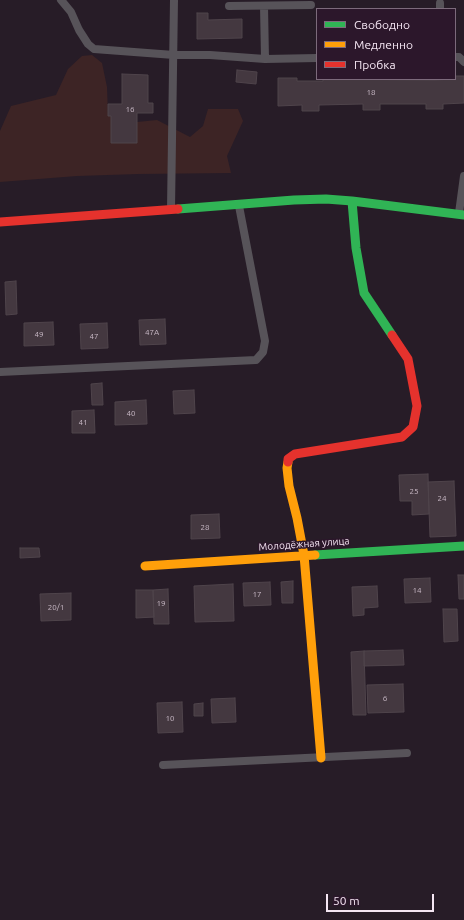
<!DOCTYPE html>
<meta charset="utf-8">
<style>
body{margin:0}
#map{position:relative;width:464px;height:920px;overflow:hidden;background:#271c27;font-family:Ubuntu,sans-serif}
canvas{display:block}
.legend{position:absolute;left:316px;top:8px;width:140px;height:72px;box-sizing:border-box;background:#2c172b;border:1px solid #7c6a7b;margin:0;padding:5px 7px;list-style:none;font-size:12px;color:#f5e6f3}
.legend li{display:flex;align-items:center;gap:8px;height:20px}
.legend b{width:20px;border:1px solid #7c6a7b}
.scale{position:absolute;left:326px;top:894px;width:108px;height:18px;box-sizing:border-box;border:2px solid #f5e6f3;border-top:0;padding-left:5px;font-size:12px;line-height:14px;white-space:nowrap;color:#f5e6f3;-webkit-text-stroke:3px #2c172b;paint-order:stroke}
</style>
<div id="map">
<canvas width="464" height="920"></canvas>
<ul class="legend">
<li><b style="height:5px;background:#30b455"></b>Свободно</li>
<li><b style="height:5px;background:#ff9f0a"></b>Медленно</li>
<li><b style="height:5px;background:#e5322d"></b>Пробка</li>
</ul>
<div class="scale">50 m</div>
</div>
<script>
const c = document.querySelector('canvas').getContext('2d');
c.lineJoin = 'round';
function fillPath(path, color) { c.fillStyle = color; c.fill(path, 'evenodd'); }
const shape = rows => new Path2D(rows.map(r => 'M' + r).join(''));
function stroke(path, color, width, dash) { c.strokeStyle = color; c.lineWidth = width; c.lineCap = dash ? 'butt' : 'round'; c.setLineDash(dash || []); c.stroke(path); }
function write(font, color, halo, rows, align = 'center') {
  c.font = font + ' Ubuntu,sans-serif'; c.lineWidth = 3; c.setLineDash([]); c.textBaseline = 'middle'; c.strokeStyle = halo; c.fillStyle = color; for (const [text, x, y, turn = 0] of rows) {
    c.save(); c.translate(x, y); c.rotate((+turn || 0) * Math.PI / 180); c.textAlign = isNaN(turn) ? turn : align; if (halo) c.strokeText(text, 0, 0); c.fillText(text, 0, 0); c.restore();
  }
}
fillPath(shape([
 [92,55,102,63,107,87,108,115,111,116,111,143,137,143,137,122,157,120,190,137,203,126,208,109,238,109,243,121,227,156,231,173,138,174,77,176,0,182,0,131,11,106,56,95,68,69,82,56]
]), '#3d2425');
const building = shape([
 [197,13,208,13,208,20,242,19,242,38,197,39,197,13],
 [237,70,257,72,256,84,236,82,237,70],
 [122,74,148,75,148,103,153,103,153,113,137,113,137,143,111,143,111,116,108,116,108,104,122,104,122,74],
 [455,76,464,76,464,103,443,104,443,109,426,109,426,104,380,104,380,110,363,110,363,104,319,105,319,111,302,111,302,105,278,106,278,78,297,78,297,81,323,81,323,79,434,80,455,79,455,76],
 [16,281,17,314,6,315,5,282,16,281],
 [165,319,166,344,140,345,139,320,165,319],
 [53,322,54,345,24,346,24,323,53,322],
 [107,323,108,348,81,349,80,324,107,323],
 [102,383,103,405,92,405,91,384,102,383],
 [194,390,195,413,174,414,173,391,194,390],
 [146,400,147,424,115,425,115,402,146,400],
 [94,410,95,433,72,433,72,411,94,410],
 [428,474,429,514,412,515,412,501,400,501,399,475,428,474],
 [454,481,456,536,430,537,428,482,454,481],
 [219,514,220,538,191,539,191,515,219,514],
 [20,548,39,548,40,557,20,558,20,548],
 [458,575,464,575,464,599,459,599,458,575],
 [430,578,431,602,405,603,404,579,430,578],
 [293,581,293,603,282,603,281,582,293,581],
 [270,582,271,605,244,606,243,583,270,582],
 [233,584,234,621,195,622,194,586,233,584],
 [377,586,378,607,364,608,364,615,353,616,352,587,377,586],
 [168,589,169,624,154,624,153,590,168,589],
 [136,590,153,590,154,617,136,618,136,590],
 [71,593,71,620,41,621,40,594,71,593],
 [443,609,457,609,458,641,444,642,443,609],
 [403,650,404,665,364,666,364,651,403,650],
 [364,651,366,715,353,715,351,652,364,651],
 [403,684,404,712,368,713,367,685,403,684],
 [235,698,236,722,212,723,211,699,235,698],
 [182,702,183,732,158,733,157,703,182,702],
 [203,703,203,716,194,716,194,704,203,703]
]);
fillPath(building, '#443840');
stroke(building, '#4f444b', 1);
stroke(shape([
 [61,0,71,12,79,30,88,44,94,49,174,55,210,55,265,59,317,58],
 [440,3,440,9],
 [229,6,311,5],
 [264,6,265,59],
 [455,57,459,57,464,62],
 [171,209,174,0],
 [459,213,464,176],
 [0,372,256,360,263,352,265,341,239,206],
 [163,765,407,753]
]), '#575359', 8);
stroke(shape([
 [352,201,356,248,364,293,392,335],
 [178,209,294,200,326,199,352,201,464,215],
 [315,555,464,546]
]), '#30b455', 9);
stroke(shape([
 [288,462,287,468,289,486,297,518,304,555,321,758],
 [145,566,315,555]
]), '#ff9f0a', 9);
stroke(shape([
 [0,222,178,209],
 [288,462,288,459,295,454,402,437,413,427,417,406,408,359,392,335]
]), '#e5322d', 9);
write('8px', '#c9bac6', null, [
 ["18",371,92],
 ["16",130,109],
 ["47А",152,332],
 ["49",39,334],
 ["47",94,336],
 ["40",131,413],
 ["41",83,422],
 ["25",414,491],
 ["24",442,498],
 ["28",205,527],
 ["14",417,590],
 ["17",257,594],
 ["19",161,603],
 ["20/1",56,607],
 ["6",385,698],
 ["10",170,718]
]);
write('10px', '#f5e6f3', '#2c172b', [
 ["Молодёжная улица",304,544,-4]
]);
</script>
